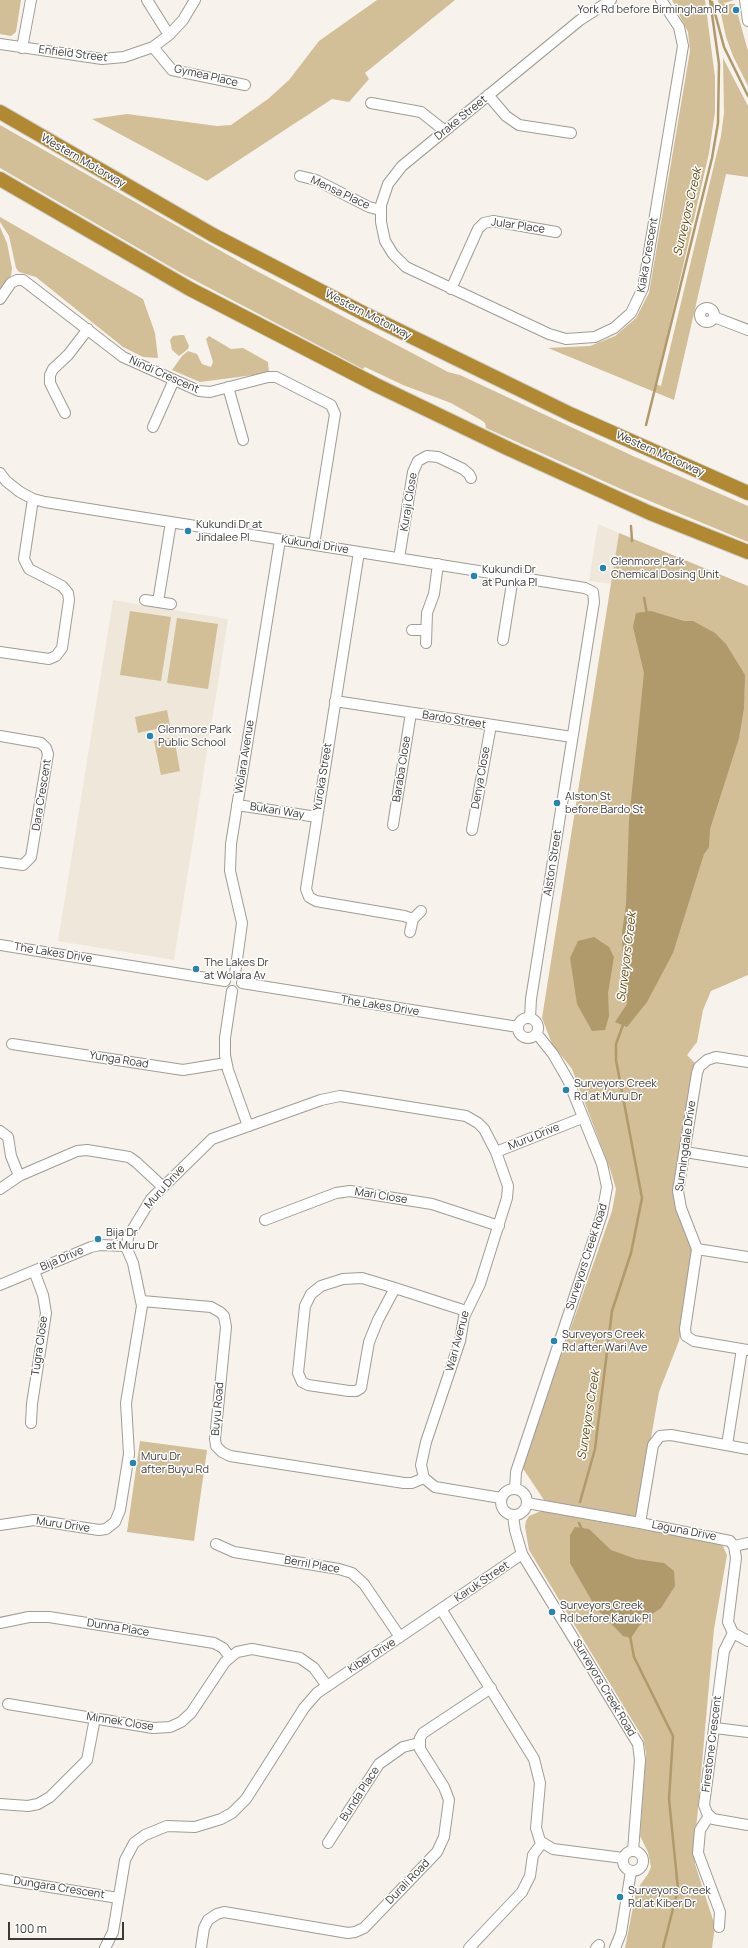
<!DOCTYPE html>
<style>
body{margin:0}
#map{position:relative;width:748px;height:1948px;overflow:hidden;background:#f7f3ec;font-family:Manrope,sans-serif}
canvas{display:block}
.scale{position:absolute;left:8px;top:1922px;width:116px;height:18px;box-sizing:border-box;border:2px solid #3c3a38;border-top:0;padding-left:5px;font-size:12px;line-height:14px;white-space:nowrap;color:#3c3a38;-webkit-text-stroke:3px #fff;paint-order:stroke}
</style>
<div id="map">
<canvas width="748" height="1948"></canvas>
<div class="scale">100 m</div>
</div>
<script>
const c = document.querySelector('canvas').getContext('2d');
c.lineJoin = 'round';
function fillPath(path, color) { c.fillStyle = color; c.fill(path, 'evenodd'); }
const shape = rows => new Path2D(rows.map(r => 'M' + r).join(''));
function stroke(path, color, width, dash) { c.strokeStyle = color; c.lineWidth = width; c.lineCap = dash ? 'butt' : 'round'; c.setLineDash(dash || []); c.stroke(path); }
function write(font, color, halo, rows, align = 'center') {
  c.font = font + ' Manrope,sans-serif'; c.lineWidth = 3; c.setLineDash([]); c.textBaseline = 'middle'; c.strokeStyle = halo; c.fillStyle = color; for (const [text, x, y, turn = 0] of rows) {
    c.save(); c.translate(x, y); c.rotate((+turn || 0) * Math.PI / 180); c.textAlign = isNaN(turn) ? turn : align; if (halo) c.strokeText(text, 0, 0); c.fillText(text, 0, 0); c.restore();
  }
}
fillPath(shape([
 [598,524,619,533,611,584,589,581],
 [113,600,228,619,174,960,58,941]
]), '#eee7da');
fillPath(shape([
 [0,0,21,0,16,32,11,36,0,34],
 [377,0,455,0,365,73,369,79,349,102,332,99,207,181,92,119,127,114,217,126,231,125,268,99,289,80,319,41],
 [672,0,705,0,715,77,715,112,709,153,656,384,661,386,721,136,724,113,723,58,748,106,748,177,726,174,674,400,548,348,590,346,615,336,636,318,649,293,690,51,688,32],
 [718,0,734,0,722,4,735,4,748,51,748,86,733,56,726,37],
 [0,125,251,268,448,372,460,375,633,456,748,506,748,542,621,489,486,428,485,423,481,420,451,403,403,385,365,367,363,369,181,273,0,168],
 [0,217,143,299,155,333,158,358,143,357,123,347,36,277,19,272,16,268,9,236,0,222],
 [0,227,7,243,12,268,11,276,0,289],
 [181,335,184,335,189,346,188,349,179,356,172,350,170,340,173,336],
 [209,336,231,349,243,348,268,362,269,373,200,382,172,370,182,356,188,351,197,354,202,364,211,367,213,362,206,339],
 [619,533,748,586,748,975,711,991,703,1010,697,1042,687,1055,696,1064,674,1192,694,1249,679,1341,659,1392,637,1518,544,1500,522,1467,612,1211,616,1189,610,1169,572,1069,552,1044,542,1018],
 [130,611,171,617,161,681,120,675],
 [177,618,218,624,208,689,167,683],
 [167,710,170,726,138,733,135,717],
 [174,737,180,771,161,775,154,741],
 [140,1441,207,1450,194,1541,127,1532],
 [541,1511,722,1544,727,1555,714,1629,694,1853,695,1864,715,1926,712,1948,625,1948,635,1897,638,1888,648,1874,651,1867,648,1852,640,1836,646,1753,643,1738,529,1550,525,1527,526,1521,529,1516]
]), '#d2be97');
fillPath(shape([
 [651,611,684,621,693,621,715,633,726,644,745,675,744,708,739,738,710,829,709,847,704,854,673,953,647,1002,627,1027,615,1022,627,1004,623,970,622,932,626,905,629,820,644,673,633,627,636,613],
 [594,937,609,947,614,957,608,993,609,1016,605,1030,592,1031,577,1004,570,958,578,941],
 [575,1527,589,1529,611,1550,636,1559,664,1563,674,1571,675,1586,661,1608,649,1616,639,1626,631,1638,623,1636,596,1608,570,1563,570,1535]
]), '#b0996b');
stroke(shape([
 [712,2,724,47,748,96],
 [646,425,712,158,718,123,719,64,710,0],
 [631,526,632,541],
 [644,598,647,614],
 [580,1502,595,1449,612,1311,631,1253,642,1198,616,1060,616,1044,624,1022],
 [579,1523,582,1530],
 [630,1636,634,1657,673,1736,669,1799,678,1889,663,1948]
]), '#b0996b', 2.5);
const minor = shape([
 [147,0,169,35],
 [611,0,580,20,402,166,388,184,381,205,381,222,385,241,393,254,406,267,549,334,566,339,595,337,614,328,631,313,643,288,683,46,679,27,661,0],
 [745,0,748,21],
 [0,44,102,59,124,57,153,47,169,35,183,20,195,0],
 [153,47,172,70,245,85],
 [22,48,31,0],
 [488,95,506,116,519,125,571,133],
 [371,103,421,112,445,131],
 [300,176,316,180,369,207,380,210],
 [451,289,478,229,484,223,493,221,556,232],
 [0,299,11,283,17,280,23,280,123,357,199,391,210,392,268,377,276,377,331,405,335,414,314,545],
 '700 315a7 7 0 1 1 14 0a7 7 0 1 1-14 0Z',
 [714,317,748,330],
 [228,387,243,440],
 [65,413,50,383,50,375,53,369,68,355,88,329],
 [153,427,174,380],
 [0,473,6,481,20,492,33,499,45,502,585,588,593,592,594,602,531,999,530,1018],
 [359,552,306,889,309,897,316,901,404,916,413,919],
 [399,558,413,472,418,461,427,456,438,457,463,469,469,474,471,478],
 [145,600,171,604],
 [158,602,171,522],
 [412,630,426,630],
 [503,640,513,577],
 [426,643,427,613,434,594,438,564],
 [0,652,49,659,56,656,62,648,69,600,68,593,62,586,29,569,24,559,33,499],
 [335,701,572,737],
 [0,736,41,743,46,748,48,754,31,857,23,865,0,862],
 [237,805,317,817],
 [393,825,411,713],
 [472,830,491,725],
 [410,932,413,919,421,911],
 [0,945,225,981],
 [235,974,242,923,230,871,231,844,280,540],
 [242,983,518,1027],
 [232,991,225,1038,225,1055,228,1070,248,1126],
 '518 1028a10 10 0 1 1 20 0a10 10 0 1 1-20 0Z',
 [12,1044,183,1070,226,1063],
 [748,1062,716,1057,707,1060,699,1067,697,1073,678,1191,681,1208,697,1249,685,1329,686,1336,694,1341,748,1350],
 [0,1131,8,1137,11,1156,19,1176],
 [496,1152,582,1118],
 [685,1152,748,1162],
 [0,1189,19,1176,77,1151,87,1150,129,1157,136,1162,163,1187],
 [265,1220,336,1193,350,1191,432,1204,499,1226],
 [697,1249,748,1257],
 [0,1285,91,1247,100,1245,126,1246],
 [395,1288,378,1320,369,1342,361,1388,356,1391,349,1391,308,1385,302,1382,298,1373,305,1306,311,1294,321,1286,343,1279,362,1278,395,1288,466,1311],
 [142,1301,211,1307,220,1312,224,1316,226,1327,215,1439,216,1446,222,1452,230,1456,404,1483,412,1483,424,1478],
 [31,1423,32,1404,46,1313,43,1295,34,1271],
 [727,1445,742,1349],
 '501 1502a13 13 0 1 1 26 0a13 13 0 1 1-26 0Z',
 [515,1489,516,1472,602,1214,607,1187,602,1164,568,1080,553,1054,537,1034],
 [527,1503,640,1523,730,1541,734,1546,736,1558,728,1622,733,1633,748,1641],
 [513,1515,515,1530,522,1554,638,1744,640,1760,633,1851],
 [640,1523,653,1445,660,1436,671,1435,748,1449],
 [0,1525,34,1520,99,1530,106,1529,115,1522,120,1510,129,1454,126,1403,142,1306,133,1263,127,1249,128,1237,151,1199,212,1139,321,1100,340,1096,466,1116,478,1123,484,1129,496,1152,508,1186,507,1198,480,1284,464,1317,460,1341,426,1442,421,1465,424,1478,435,1487,501,1498],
 [216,1544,234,1552,339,1569,352,1573,364,1584,400,1637],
 [734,1546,748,1543],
 [441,1609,522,1554],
 [0,1623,29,1617,49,1617,214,1643,223,1648,230,1657],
 [733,1633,724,1651,704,1805,707,1813,713,1819,748,1825],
 [8,1704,153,1728,170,1727,181,1722,191,1713,225,1662,237,1652,252,1649,300,1658,314,1668,327,1686],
 [715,1728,748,1732],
 [0,1804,28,1806,38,1804,50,1797,87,1760,95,1718],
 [709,1816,700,1830,698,1853,720,1912,719,1927],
 [328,1843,379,1764,403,1747,419,1743],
 '623 1861a10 10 0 1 1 20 0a10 10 0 1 1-20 0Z',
 [0,1879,118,1898],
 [105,1948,113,1932,125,1860,134,1843,145,1835,167,1826,195,1827,221,1819,232,1813,246,1799,304,1708,317,1693,441,1609,534,1759,540,1783,536,1828,540,1841,553,1849,623,1858],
 [201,1948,204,1928,208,1920,217,1914,224,1912,348,1933,355,1932,364,1928,437,1852,444,1837,449,1800,444,1787,420,1749,420,1738,423,1733,491,1688],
 [469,1948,522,1892,530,1876,533,1855,542,1843],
 [596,1948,599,1945],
 [615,1948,621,1933,631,1871]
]);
const highway = shape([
 [0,112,213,235,365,314,570,414,748,493],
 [0,179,190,289,376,385,509,449,650,513,748,552]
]);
stroke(minor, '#a09c96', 12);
stroke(highway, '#d0d0cf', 16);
stroke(minor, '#fff', 10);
stroke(highway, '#b18932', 14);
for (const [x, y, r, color] of [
 [736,10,4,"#2684b0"],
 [188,531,4,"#2684b0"],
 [603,568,4,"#2684b0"],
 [474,576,4,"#2684b0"],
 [150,736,4,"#2684b0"],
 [557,803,4,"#2684b0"],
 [196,969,4,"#2684b0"],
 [566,1090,4,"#2684b0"],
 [98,1239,4,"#2684b0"],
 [554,1341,4,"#2684b0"],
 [133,1463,4,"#2684b0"],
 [552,1612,4,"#2684b0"],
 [620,1897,4,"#2684b0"]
]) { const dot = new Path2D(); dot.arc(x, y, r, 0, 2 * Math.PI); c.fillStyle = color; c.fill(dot); stroke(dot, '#fff', 1.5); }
write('11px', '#3c3a38', '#fff', [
 ["York Rd before Birmingham Rd",728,10,"right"],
 ["Kukundi Dr at",196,525],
 ["Jindalee Pl",196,538],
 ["Glenmore Park",611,562],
 ["Chemical Dosing Unit",611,575],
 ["Kukundi Dr",482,570],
 ["at Punka Pl",482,583],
 ["Glenmore Park",158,730],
 ["Public School",158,743],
 ["Alston St",565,797],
 ["before Bardo St",565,810],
 ["The Lakes Dr",204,963],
 ["at Wolara Av",204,976],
 ["Surveyors Creek",574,1084],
 ["Rd at Muru Dr",574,1097],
 ["Bija Dr",106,1233],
 ["at Muru Dr",106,1246],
 ["Surveyors Creek",562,1335],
 ["Rd after Wari Ave",562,1348],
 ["Muru Dr",141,1457],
 ["after Buyu Rd",141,1470],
 ["Surveyors Creek",560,1606],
 ["Rd before Karuk Pl",560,1619],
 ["Surveyors Creek",628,1891],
 ["Rd at Kiber Dr",628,1904]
], 'left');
write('11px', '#3c3a38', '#fff', [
 ["Enfield Street",73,54,7],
 ["Gymea Place",206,76,13],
 ["Drake Street",461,118,-39],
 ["Western Motorway",83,161,30],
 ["Mensa Place",340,193,25],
 ["Jular Place",518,226,8],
 ["Kiaka Crescent",648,255,-80],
 ["Western Motorway",368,315,27],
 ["Nindi Crescent",164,375,24],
 ["Western Motorway",660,454,24],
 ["Kuraji Close",409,502,-81],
 ["Kukundi Drive",315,545,9],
 ["Bardo Street",454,720,9],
 ["Wolara Avenue",245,757,-81],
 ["Baraba Close",402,769,-81],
 ["Yuroka Street",323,777,-81],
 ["Denya Close",481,778,-80],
 ["Dara Crescent",42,795,-81],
 ["Bukari Way",277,811,9],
 ["Alston Street",553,863,-81],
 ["The Lakes Drive",53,953,9],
 ["The Lakes Drive",380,1006,9],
 ["Yunga Road",119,1060,9],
 ["Muru Drive",534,1137,-22],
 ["Sunningdale Drive",686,1146,-82],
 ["Muru Drive",165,1187,-48],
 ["Mari Close",381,1196,9],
 ["Surveyors Creek Road",587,1257,-72],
 ["Bija Drive",62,1259,-23],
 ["Wari Avenue",458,1341,-75],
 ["Tugra Close",40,1346,-82],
 ["Buyu Road",218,1409,-85],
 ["Muru Drive",63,1525,8],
 ["Laguna Drive",684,1531,11],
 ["Berril Place",312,1565,10],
 ["Karuk Street",482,1582,-34],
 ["Dunna Place",118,1628,9],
 ["Kiber Drive",372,1656,-33],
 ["Surveyors Creek Road",604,1688,59],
 ["Minnek Close",120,1722,9],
 ["Firestone Crescent",712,1744,-83],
 ["Bunda Place",360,1794,-57],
 ["Durali Road",408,1882,-46],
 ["Dungara Crescent",59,1888,9]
]);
write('italic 12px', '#624910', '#fff', [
 ["Surveyors Creek",688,212,-77],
 ["Surveyors Creek",627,957,-83],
 ["Surveyors Creek",589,1415,-81]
]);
</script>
